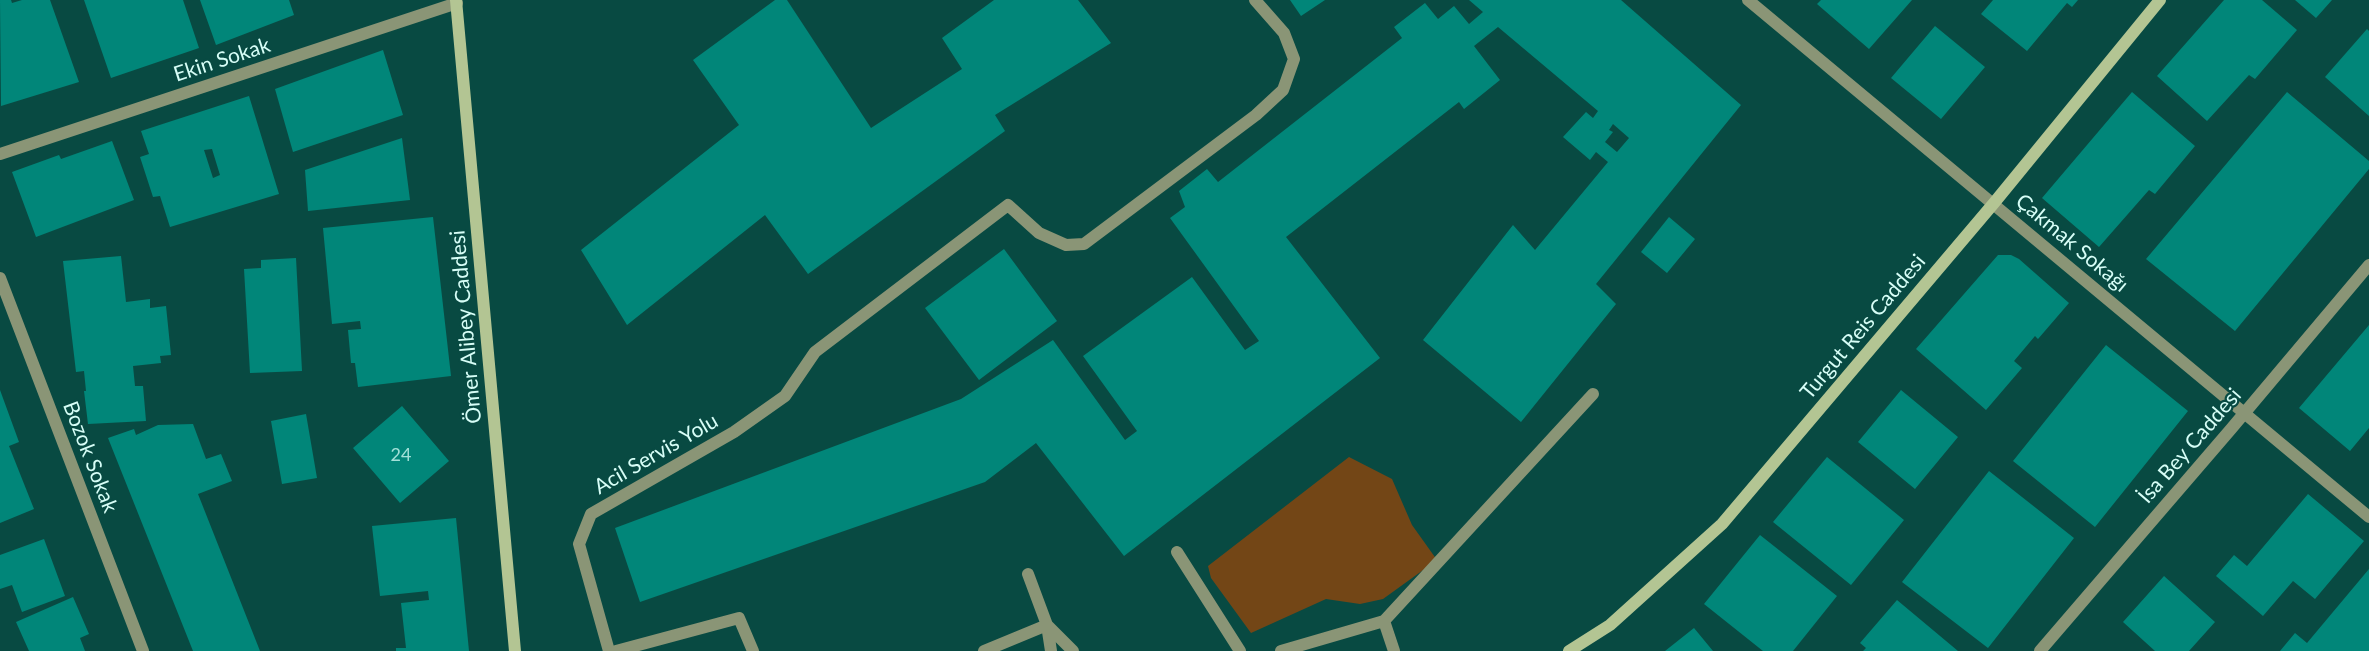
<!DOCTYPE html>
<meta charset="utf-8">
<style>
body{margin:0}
canvas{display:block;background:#084a42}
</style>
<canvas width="2369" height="651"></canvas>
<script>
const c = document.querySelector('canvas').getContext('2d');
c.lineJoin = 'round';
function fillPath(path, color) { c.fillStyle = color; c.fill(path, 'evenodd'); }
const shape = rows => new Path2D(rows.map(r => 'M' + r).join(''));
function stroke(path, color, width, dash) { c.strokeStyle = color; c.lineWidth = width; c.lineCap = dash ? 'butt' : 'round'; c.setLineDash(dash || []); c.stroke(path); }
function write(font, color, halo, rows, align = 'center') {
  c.font = font + ' Lato,sans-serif'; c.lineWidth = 4.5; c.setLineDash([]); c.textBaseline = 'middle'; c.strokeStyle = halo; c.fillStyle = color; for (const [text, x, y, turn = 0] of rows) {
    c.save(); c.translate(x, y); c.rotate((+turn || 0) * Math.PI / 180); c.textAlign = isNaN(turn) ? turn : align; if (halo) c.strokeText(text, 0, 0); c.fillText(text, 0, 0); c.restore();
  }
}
fillPath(shape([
 [1349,457,1392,479,1412,525,1437,560,1383,599,1360,604,1326,599,1251,633,1211,578,1208,566]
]), '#734616');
fillPath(shape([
 [0,0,11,0,12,3,22,0,50,0,79,82,1,106],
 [84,0,183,0,199,48,111,78],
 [200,0,289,0,294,15,216,45],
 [775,0,787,0,871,128,962,69,942,38,994,0,1078,0,1111,43,995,115,1005,131,808,274,765,215,627,325,581,250,739,125,693,60],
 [1290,0,1325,0,1301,16],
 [1469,0,1621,0,1741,105,1596,284,1616,304,1521,422,1423,340,1513,225,1535,250,1608,162,1596,152,1590,160,1563,137,1586,112,1593,118,1598,111,1498,27,1474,46,1500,80,1464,109,1459,102,1286,237,1380,358,1124,556,1036,443,985,482,640,602,615,528,961,399,1053,340,1125,440,1137,431,1083,356,1192,277,1245,350,1259,341,1170,218,1185,207,1179,191,1207,169,1218,182,1402,38,1394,27,1425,3,1438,19,1454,6,1469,24,1483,12],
 [1613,124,1629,138,1617,152,1605,142,1613,132,1609,130],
 [1821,0,1912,0,1869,49,1817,4],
 [1993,0,2078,0,2072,7,2067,3,2027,51,1981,14],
 [2224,0,2262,0,2297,30,2255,79,2249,75,2207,121,2157,76],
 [2295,0,2332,0,2316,18],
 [1935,26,1985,67,1941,119,1891,78],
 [2367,29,2369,31,2369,116,2325,77],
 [383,50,403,115,293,152,275,89],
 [2132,92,2195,146,2155,194,2149,190,2099,247,2042,198],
 [2287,92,2369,161,2369,169,2235,331,2146,259],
 [249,96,279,194,170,227,160,196,153,197,140,157,149,154,141,131],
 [212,149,220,175,213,178,204,150],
 [402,138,410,200,308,211,305,170],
 [112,141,134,200,36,237,12,172,59,155,61,159],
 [433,217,451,376,358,387,355,363,351,363,348,330,361,329,360,321,332,324,323,228],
 [1669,217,1695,239,1667,273,1641,252],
 [1004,249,1057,321,979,380,925,308],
 [1998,255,2011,255,2019,259,2069,303,2038,339,2035,336,2014,361,2022,368,1986,410,1916,349],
 [121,256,126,302,150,299,150,308,166,306,171,355,160,356,161,363,133,366,135,386,143,386,146,421,88,424,84,391,86,391,84,371,76,372,63,261],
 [296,258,302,371,250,373,244,269,261,268,261,260],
 [2369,325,2369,428,2350,451,2299,408],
 [2106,345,2188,411,2095,527,2013,461],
 [0,390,19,442,9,446,34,509,0,523],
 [1901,390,1958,437,1915,489,1858,442],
 [402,406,449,461,400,503,353,448],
 [306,414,317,478,282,484,271,421],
 [193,424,206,459,221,454,232,481,198,494,260,651,193,651,108,438,134,429,136,435,158,425],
 [1827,457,1904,520,1851,585,1773,522],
 [1989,471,2074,538,1988,648,1902,582],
 [2308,494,2364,541,2315,599,2293,581,2263,616,2216,576,2234,555,2247,566],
 [456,518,469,651,396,651,396,648,406,648,401,603,429,600,428,591,380,596,372,526],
 [1760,535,1837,596,1793,651,1763,651,1704,604],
 [44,539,65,596,22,612,12,585,0,589,0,555],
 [2369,569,2369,651,2280,651,2295,633,2307,643],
 [2164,576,2215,622,2189,651,2155,651,2123,622],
 [73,597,89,634,80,638,85,651,29,651,16,622],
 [1897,600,1958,651,1863,651,1866,648,1860,643],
 [1694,628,1713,651,1665,651]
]), '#018679');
stroke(shape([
 [1177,552,1240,651],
 [1028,574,1047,625,1073,651],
 [1384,621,1394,651],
 [609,651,579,544,591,514,734,432,785,396,815,352,1008,205,1039,233,1066,245,1084,244,1256,115,1283,90,1294,59,1284,33,1255,0],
 [616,651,739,618,753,651],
 [984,651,1047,625,1051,651],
 [1281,651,1384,621,1593,394]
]), '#8a9576', 12);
stroke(shape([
 [1748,0,2369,517],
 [0,154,457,3],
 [0,278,143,651],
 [2040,651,2231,429,2369,265]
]), '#8a9576', 12);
stroke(shape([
 [456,0,515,651],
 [1569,651,1610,625,1722,524,1994,203,2160,0]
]), '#b3c593', 12);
write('18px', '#a2e0d8', null, [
 ["24",401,455]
]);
write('21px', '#d7fef7', '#084a42', [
 ["Ekin Sokak",222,60,-18],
 ["Çakmak Sokağı",2072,243,40],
 ["Ömer Alibey Caddesi",466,327,-95],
 ["Turgut Reis Caddesi",1863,327,-50],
 ["İsa Bey Caddesi",2190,446,-49],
 ["Acil Servis Yolu",656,454,-30],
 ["Bozok Sokak",90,457,69]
]);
</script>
